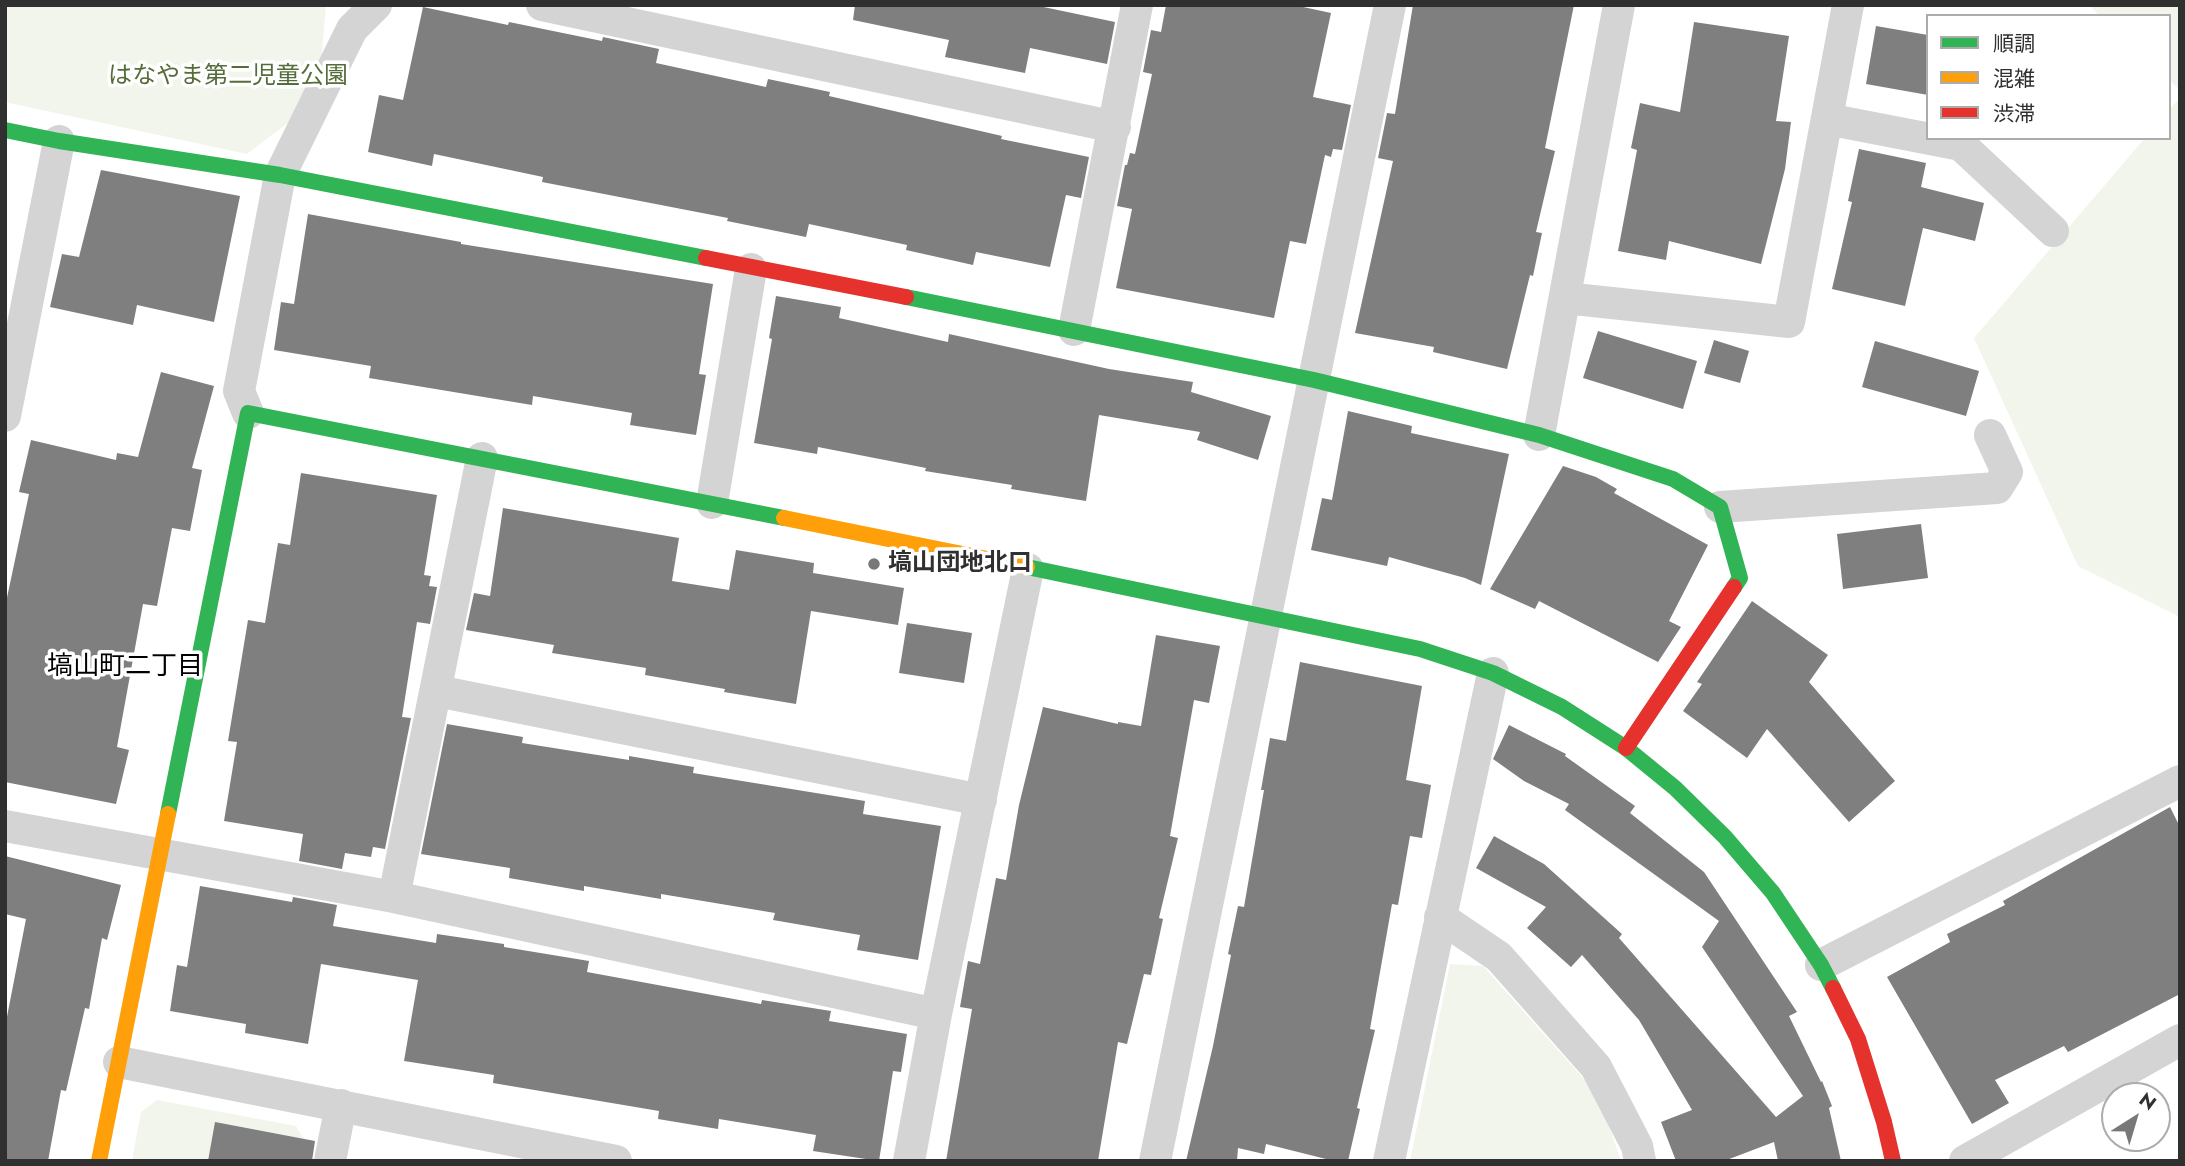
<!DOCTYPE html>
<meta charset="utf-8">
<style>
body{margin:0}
#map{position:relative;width:2185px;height:1166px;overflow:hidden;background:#fff;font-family:Jost,"Noto Sans JP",sans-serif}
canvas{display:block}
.frame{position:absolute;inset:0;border:7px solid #303030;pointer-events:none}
.legend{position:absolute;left:1926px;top:14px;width:245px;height:126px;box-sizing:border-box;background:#fff;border:2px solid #acacac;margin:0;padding:9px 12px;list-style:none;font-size:21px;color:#303030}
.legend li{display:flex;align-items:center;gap:14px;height:35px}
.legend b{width:35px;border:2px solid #acacac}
.north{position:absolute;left:2101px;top:1082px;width:70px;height:70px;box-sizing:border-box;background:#fff;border:2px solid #acacac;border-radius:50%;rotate:37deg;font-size:19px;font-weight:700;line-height:28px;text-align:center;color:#303030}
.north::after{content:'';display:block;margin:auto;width:24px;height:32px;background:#787878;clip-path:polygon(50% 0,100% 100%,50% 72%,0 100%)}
</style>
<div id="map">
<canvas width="2185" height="1166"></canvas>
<div class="frame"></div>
<ul class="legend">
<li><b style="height:9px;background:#30b455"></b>順調</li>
<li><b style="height:9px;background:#ff9f0a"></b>混雑</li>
<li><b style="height:9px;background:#e5322d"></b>渋滞</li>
</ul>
<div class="north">N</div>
</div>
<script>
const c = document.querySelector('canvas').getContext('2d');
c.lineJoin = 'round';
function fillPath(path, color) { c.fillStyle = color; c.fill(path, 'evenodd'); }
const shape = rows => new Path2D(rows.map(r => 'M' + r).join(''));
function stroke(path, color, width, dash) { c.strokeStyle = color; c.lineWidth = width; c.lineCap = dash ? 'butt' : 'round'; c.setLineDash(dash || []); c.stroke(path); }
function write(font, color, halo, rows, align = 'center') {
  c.font = font + ' Jost,"Noto Sans JP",sans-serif'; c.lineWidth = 7; c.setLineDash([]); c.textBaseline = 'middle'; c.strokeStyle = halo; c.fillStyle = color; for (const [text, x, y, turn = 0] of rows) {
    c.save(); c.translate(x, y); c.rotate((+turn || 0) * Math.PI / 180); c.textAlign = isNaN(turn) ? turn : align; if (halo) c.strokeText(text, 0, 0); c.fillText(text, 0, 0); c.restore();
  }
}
fillPath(shape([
 [5,5,326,5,320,76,293,119,247,154,5,102],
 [2089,5,2180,5,2180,90,2169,80,2169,16,2100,16],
 [2180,98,2180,617,2078,566,1974,338,2145,138,2169,138,2169,110],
 [1450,964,1483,966,1599,1096,1621,1161,1410,1161],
 [157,1100,296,1126,311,1152,309,1161,132,1161,141,1112]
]), '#f2f5ec');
fillPath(shape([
 [855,5,1034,5,1115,22,1107,64,1030,48,1025,73,945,57,949,40,853,20],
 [1166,5,1294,5,1331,13,1313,97,1351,105,1342,150,1333,149,1331,157,1325,155,1306,244,1290,241,1274,318,1116,288,1132,209,1117,206,1125,165,1127,165,1130,153,1135,154,1152,74,1143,72,1151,30,1161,32],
 [1413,5,1574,5,1545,148,1555,151,1536,232,1542,233,1533,276,1530,275,1507,369,1433,352,1434,347,1355,333,1393,161,1378,158,1387,113,1395,114],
 [423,7,508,25,509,22,602,41,603,37,659,49,656,63,766,87,768,79,830,92,829,96,1002,136,1001,139,1089,157,1081,198,1066,195,1050,267,976,252,973,265,906,250,907,245,809,224,806,237,727,221,728,218,542,182,543,177,434,154,432,166,368,152,379,95,403,100],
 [1694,22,1789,36,1776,121,1791,122,1785,169,1761,264,1669,241,1666,260,1618,251,1637,150,1631,148,1640,103,1680,112],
 [1876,26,1928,35,1928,95,1866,84],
 [1859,149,1926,163,1921,187,1984,203,1975,241,1923,228,1905,306,1832,289,1852,202,1848,201],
 [101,170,240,196,214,322,137,305,133,325,50,307,62,254,79,257],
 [308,214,461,242,461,244,713,284,699,374,706,375,696,435,630,425,632,413,533,396,532,405,369,378,371,366,274,350,281,302,294,304],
 [776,296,841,307,839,318,948,342,949,334,1109,369,1193,382,1191,392,1271,416,1258,460,1197,440,1200,432,1099,415,1086,501,1011,489,1012,485,925,471,926,468,818,447,817,454,754,443,772,339,769,338],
 [1598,331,1697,361,1683,409,1583,378],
 [1714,340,1749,351,1740,383,1704,373],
 [1875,341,1979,371,1966,416,1862,387],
 [161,372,214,386,192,468,202,470,190,531,172,528,157,606,143,604,117,747,129,750,116,804,5,782,5,607,29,494,19,492,31,440,116,460,117,453,138,457],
 [1348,411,1412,426,1411,433,1509,454,1481,585,1465,578,1389,557,1387,566,1311,550,1322,498,1332,500],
 [1563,466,1596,477,1617,489,1614,493,1708,545,1669,621,1681,627,1658,662,1539,601,1535,609,1490,589],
 [301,473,437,495,424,575,431,576,429,586,437,587,430,624,417,622,402,717,411,718,385,849,373,847,371,857,345,853,342,869,299,861,303,834,224,821,237,742,228,741,248,620,265,623,278,543,290,545],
 [503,508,679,538,672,581,729,590,736,550,814,563,813,573,904,588,898,625,811,611,796,704,724,692,725,689,645,675,646,668,552,653,554,645,466,630,474,593,490,596],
 [1921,524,1928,578,1843,589,1837,534],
 [1752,601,1828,655,1809,682,1895,781,1849,822,1767,729,1747,758,1683,711,1702,684,1697,682],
 [907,623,972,633,964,683,899,673],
 [1156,635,1220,646,1209,703,1194,700,1170,836,1178,838,1159,918,1163,919,1151,975,1144,974,1127,1044,1118,1042,1098,1161,946,1161,972,1009,960,1007,968,961,980,964,996,878,1006,880,1019,805,1043,707,1118,724,1118,722,1141,726],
 [1300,662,1422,686,1406,780,1431,785,1422,838,1410,836,1398,905,1392,904,1370,1029,1375,1030,1357,1108,1360,1109,1348,1161,1334,1161,1266,1144,1264,1154,1238,1148,1237,1161,1186,1161,1213,1046,1231,955,1228,954,1238,906,1244,907,1264,790,1261,790,1270,738,1286,741],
 [447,724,523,737,522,743,629,760,629,756,694,767,693,773,865,801,863,814,941,826,918,960,857,950,860,935,773,920,775,913,661,894,661,899,584,886,584,891,509,878,510,868,421,854],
 [1509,725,1566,754,1565,756,1635,806,1630,813,1704,872,1797,1012,1789,1016,1821,1082,1822,1081,1832,1106,1829,1108,1841,1161,1778,1161,1774,1142,1724,1161,1676,1161,1661,1122,1692,1110,1639,1020,1582,955,1571,967,1527,928,1546,907,1476,868,1494,836,1544,864,1622,934,1619,938,1776,1117,1803,1096,1702,947,1719,921,1565,810,1569,804,1524,781,1493,759],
 [2170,807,2180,827,2180,994,2068,1052,2064,1046,1995,1080,2009,1103,1972,1124,1887,977,1950,942,1947,934,2005,905,2003,901],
 [5,856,121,885,107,940,102,938,89,1009,85,1008,66,1091,61,1090,48,1161,5,1161,5,1027,26,919,5,914],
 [200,886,292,902,293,897,337,905,333,926,436,943,437,934,504,944,504,947,589,961,587,972,761,1004,762,1000,831,1011,829,1021,907,1034,901,1072,893,1071,879,1161,813,1151,816,1135,719,1119,718,1129,658,1119,659,1111,493,1083,494,1075,404,1061,418,980,321,964,308,1044,245,1033,246,1024,170,1011,177,965,187,967],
 [215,1122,315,1141,312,1161,208,1161]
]), '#7f7f7f');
stroke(shape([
 [542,5,1115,127],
 [1827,119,1961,145,2053,231],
 [1565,298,1789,322,1848,5],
 [1074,330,1137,5],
 [248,413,239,391,280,175,352,29,376,5],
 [5,416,59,141],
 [1539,435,1619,5],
 [712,503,751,269],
 [1720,507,1997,488,2007,472,1990,435],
 [437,691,981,800],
 [5,826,394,897,936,1014],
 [394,897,482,458],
 [1440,917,1499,957,1596,1067,1637,1146,1640,1161],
 [1821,965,2180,781],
 [119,1062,616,1161],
 [330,1161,341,1105],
 [909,1161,936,1014,1028,569],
 [1155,1161,1390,5],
 [1389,1161,1493,673],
 [1965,1161,2180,1040]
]), '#d4d4d4', 32);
stroke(shape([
 [5,130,59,141,280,175,706,258],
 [906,297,1314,380,1539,435,1673,479,1720,507,1740,578,1734,587],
 [1027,567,1420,649,1493,673,1562,707,1626,748,1675,788,1725,837,1773,893,1821,965,1833,988],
 [168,814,248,413,784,518]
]), '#30b455', 16);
stroke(shape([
 [784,518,1027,567],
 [99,1161,168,814]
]), '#ff9f0a', 16);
stroke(shape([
 [706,258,906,297],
 [1626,748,1734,587],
 [1833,988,1858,1039,1884,1122,1893,1161]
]), '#e5322d', 16);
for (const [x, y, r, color] of [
 [874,564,7,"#787878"]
]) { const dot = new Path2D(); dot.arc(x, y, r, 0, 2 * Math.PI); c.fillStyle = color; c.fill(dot); stroke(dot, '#fff', 2.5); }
write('24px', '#556d3b', '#fff', [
 ["はなやま第二児童公園",228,77]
]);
write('bold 24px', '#303030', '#fff', [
 ["塙山団地北口",888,564]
], 'left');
write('26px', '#000', '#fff', [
 ["塙山町二丁目",125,668]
]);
</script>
